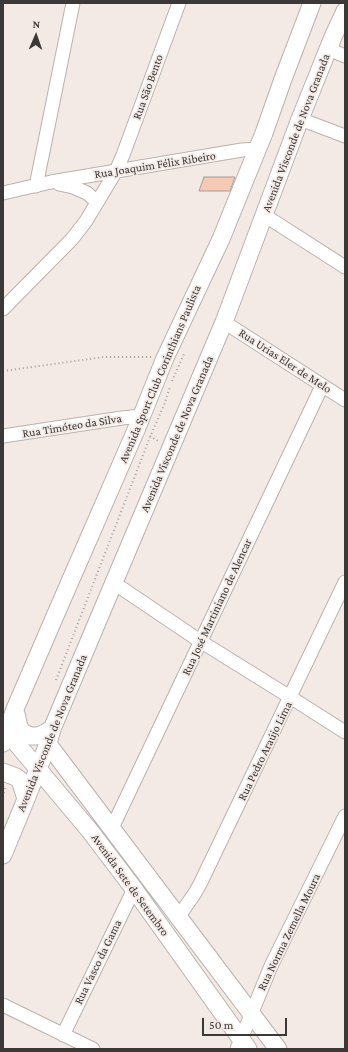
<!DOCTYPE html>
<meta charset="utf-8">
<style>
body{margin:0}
#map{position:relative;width:348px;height:1052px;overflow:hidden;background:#f3eae6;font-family:"Crimson Pro",serif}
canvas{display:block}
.frame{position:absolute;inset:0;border:4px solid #3c3837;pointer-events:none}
.north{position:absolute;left:16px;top:16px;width:40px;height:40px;-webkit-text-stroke:3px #f3eae6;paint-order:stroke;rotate:2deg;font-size:11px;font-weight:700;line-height:16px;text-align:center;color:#3c3837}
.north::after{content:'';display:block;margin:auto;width:14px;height:18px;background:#3c3837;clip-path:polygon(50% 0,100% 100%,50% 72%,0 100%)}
.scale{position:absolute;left:202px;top:1018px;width:85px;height:18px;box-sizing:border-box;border:2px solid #3c3837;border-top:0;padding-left:5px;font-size:12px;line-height:14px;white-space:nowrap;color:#3c3837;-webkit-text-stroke:3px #f3eae6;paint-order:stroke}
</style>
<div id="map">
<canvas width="348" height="1052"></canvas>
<div class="frame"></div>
<div class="north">N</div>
<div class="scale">50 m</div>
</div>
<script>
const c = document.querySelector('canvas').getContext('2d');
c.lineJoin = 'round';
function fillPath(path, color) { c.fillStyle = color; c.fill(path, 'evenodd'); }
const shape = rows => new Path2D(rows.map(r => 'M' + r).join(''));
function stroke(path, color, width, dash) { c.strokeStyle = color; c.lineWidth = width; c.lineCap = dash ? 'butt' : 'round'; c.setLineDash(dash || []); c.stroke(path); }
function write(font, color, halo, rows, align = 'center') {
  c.font = font + ' "Crimson Pro",serif'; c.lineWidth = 3.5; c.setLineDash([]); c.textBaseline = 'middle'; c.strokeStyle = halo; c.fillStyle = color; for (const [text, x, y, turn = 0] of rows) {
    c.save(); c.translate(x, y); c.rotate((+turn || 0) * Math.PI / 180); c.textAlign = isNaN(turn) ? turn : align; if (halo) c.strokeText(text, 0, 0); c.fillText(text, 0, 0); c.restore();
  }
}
const building = shape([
 [204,177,235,177,230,191,199,191,204,177]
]);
fillPath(building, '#f6cab2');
stroke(building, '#a69e99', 1);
const minor = shape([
 [328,49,345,56],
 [300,119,345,136],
 [59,184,73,187,87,193,97,202],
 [36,186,73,3],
 [3,193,51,182,242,150,258,149],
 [264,215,345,267],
 [3,309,72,239,86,221,116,171,123,155,179,3],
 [224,322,345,400],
 [3,436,122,418,141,416],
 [114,583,200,641,290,697,345,732],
 [112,828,322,386],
 [179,916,195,893,201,882,345,582],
 [3,1005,93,1049],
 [63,1035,134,889],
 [237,1049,271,966,345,816]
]);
const major = shape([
 [16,714,19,727,23,733,31,736,36,736,41,735,52,729],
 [9,725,13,738,17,744,90,831,134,889,248,1049],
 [3,743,15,709,55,616,136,430,165,358,221,239,264,133,283,79,312,3],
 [48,744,278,1049],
 [3,772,16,777,20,780,26,799],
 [3,855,26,799,48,744,52,729,224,322,300,119,333,37,345,11]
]);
stroke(minor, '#bbb2ae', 15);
stroke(major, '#bbb2ae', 19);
stroke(shape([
 [3,371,104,357,151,357],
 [172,381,184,354],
 [150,436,158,441],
 [56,680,150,437,164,405,170,387],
 [3,797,5,787]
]), '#a69f9d', 2, [1, 3]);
stroke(minor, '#fff', 13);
stroke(major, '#fff', 17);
write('12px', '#3c3837', '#f3eae6', [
 ["Rua São Bento",148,87,-70],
 ["Avenida Visconde de Nova Granada",296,133,-69],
 ["Rua Joaquim Félix Ribeiro",155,165,-9],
 ["Rua Urias Eler de Melo",285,361,33],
 ["Avenida Sport Club Corinthians Paulista",160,374,-67],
 ["Rua Timóteo da Silva",72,426,-9],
 ["Avenida Visconde de Nova Granada",177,434,-67],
 ["Rua José Martiniano de Alencar",217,607,-65],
 ["Avenida Visconde de Nova Granada",52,733,-68],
 ["Rua Pedro Araújo Lima",265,751,-64],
 ["Avenida Sete de Setembro",130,885,54],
 ["Rua Norma Zemella Moura",289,932,-64],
 ["Rua Vasco da Gama",98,962,-64]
]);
</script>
